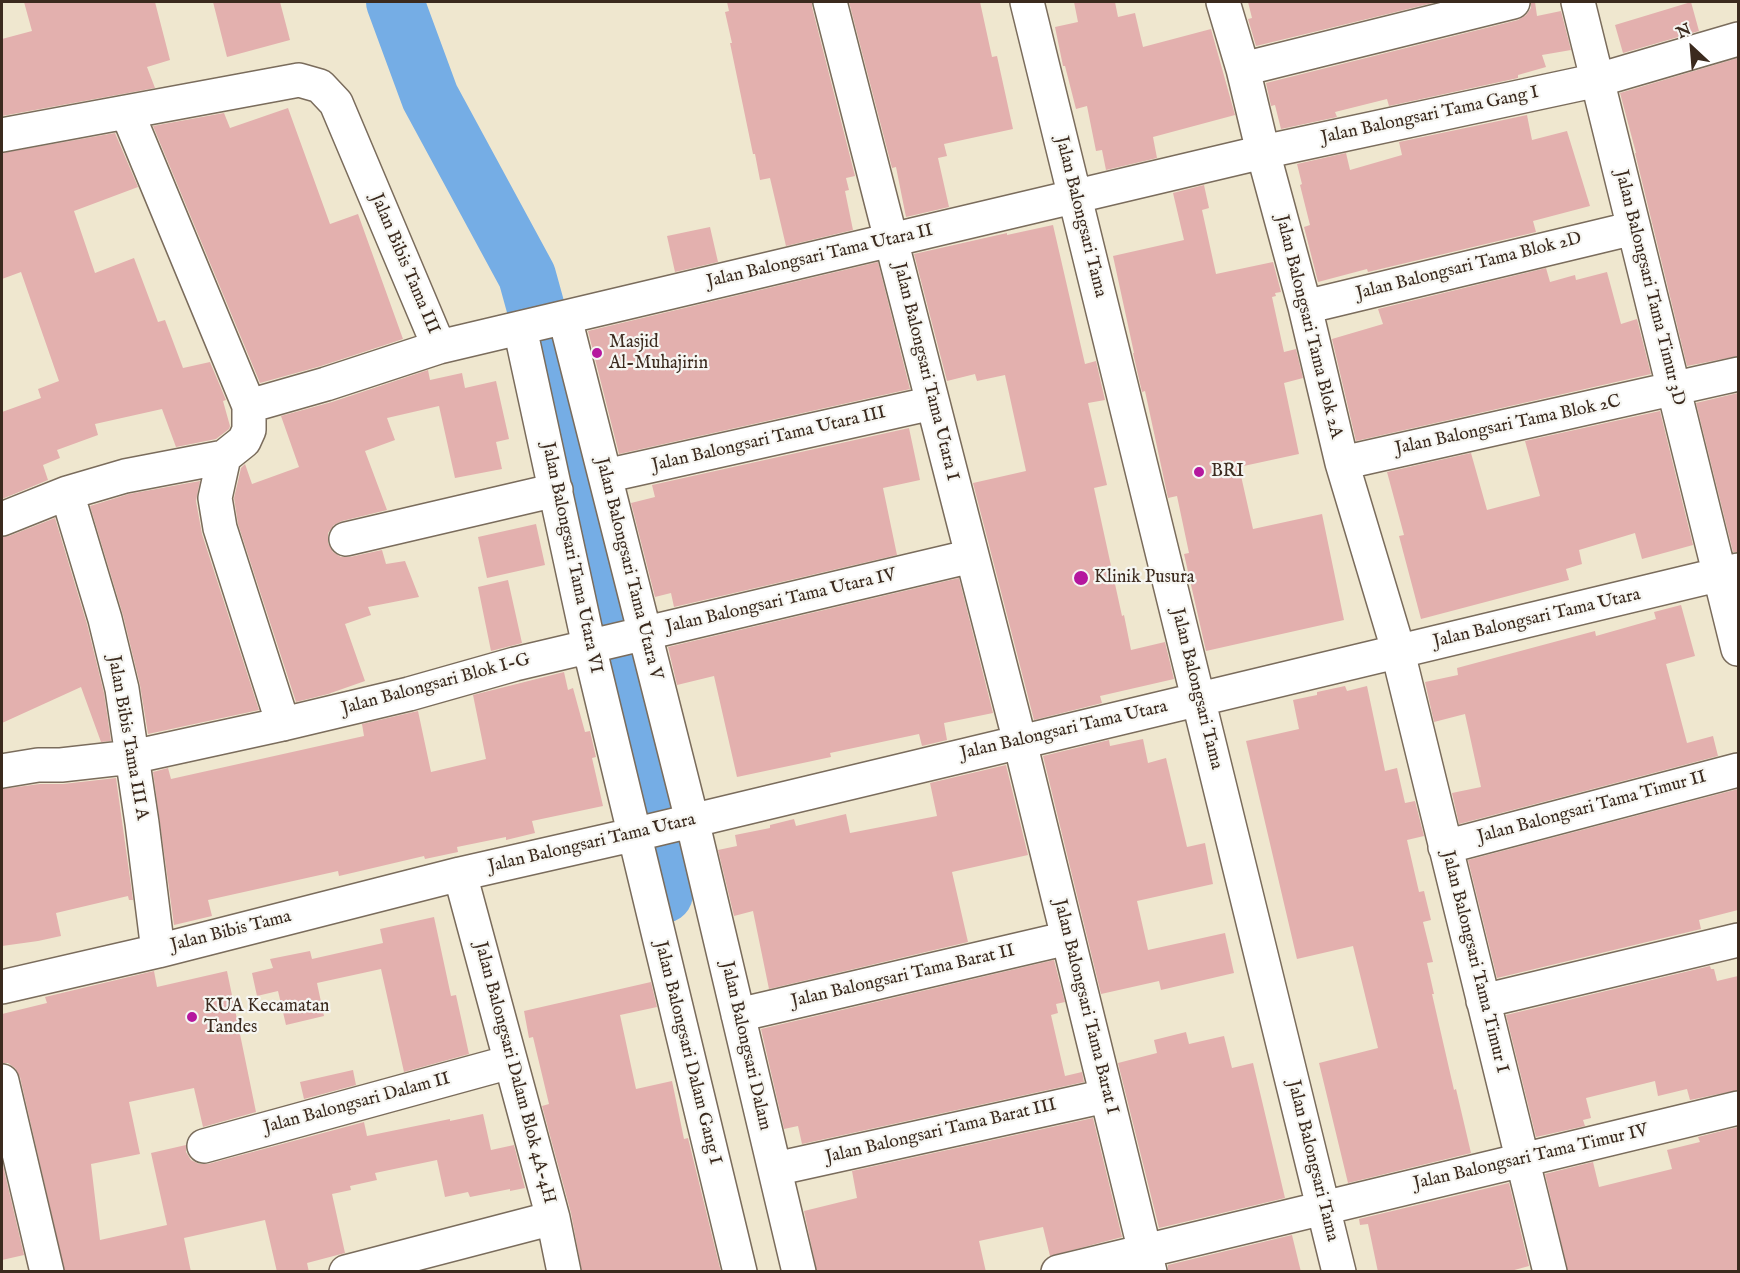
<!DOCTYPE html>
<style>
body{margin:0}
#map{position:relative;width:1740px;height:1273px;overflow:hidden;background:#efe7cf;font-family:"IM FELL English",serif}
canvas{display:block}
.frame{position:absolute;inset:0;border:3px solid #3b2a1e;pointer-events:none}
.north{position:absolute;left:1662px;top:18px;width:60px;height:60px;-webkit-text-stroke:4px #f6f6f2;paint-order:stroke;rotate:334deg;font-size:16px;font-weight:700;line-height:24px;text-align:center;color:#3b2a1e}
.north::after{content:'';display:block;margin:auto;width:21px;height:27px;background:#3b2a1e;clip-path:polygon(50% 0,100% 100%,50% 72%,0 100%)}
</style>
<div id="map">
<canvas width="1740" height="1273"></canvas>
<div class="frame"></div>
<div class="north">N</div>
</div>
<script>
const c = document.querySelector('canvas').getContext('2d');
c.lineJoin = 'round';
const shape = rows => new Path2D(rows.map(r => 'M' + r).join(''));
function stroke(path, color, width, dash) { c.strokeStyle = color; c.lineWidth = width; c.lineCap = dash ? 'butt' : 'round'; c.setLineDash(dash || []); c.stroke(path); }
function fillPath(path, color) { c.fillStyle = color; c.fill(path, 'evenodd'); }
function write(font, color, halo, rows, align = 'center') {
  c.font = font + ' "IM FELL English",serif'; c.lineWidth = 4.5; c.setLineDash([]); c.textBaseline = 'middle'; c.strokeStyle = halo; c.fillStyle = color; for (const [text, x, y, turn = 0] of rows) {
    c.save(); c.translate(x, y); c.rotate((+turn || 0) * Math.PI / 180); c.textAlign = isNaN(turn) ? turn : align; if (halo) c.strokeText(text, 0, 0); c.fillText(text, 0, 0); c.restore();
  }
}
stroke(shape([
 [395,2,430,97,527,276,556,381,611,632,619,657,643,799,664,894]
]), '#75ade5', 58);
fillPath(shape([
 [24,2,155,2,170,60,147,67,155,88,2,116,2,39,32,31],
 [213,2,280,2,290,40,227,57],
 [727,2,812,2,812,7,855,176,846,178,849,190,845,191,853,230,786,246,770,178,760,180,755,154,753,154,730,43,732,43,725,12,729,11],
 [849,2,980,2,992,57,997,56,1013,129,944,144,947,156,938,158,949,207,906,217,896,167,892,168],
 [1074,2,1115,2,1118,17,1135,13,1143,47,1211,29,1235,115,1153,137,1157,158,1106,170,1102,150,1096,151,1087,106,1076,109,1065,66,1063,66,1055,27,1078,22],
 [1248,2,1437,2,1256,46,1248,19,1252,18],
 [1531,2,1535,2,1537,16,1561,11,1571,50,1542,55,1546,67,1518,75,1518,78,1389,106,1387,99,1335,112,1337,117,1281,129,1275,105,1271,106,1266,83,1518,20,1526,15,1531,8],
 [1691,2,1699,31,1623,53,1615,25],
 [1738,58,1738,356,1687,366,1635,153,1636,153,1620,93],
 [288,108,330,224,358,214,403,339,321,366,260,383,153,126,224,113,230,128],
 [1527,115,1532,140,1567,131,1590,206,1533,221,1536,232,1368,272,1367,269,1318,282,1304,227,1310,225,1300,185,1302,184,1297,164,1346,153,1350,170,1402,155,1399,142],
 [115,133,138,187,74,211,95,273,134,258,158,322,165,320,183,368,210,362,226,400,223,401,230,426,229,429,216,439,176,447,162,409,95,424,98,435,57,450,60,458,43,465,48,480,2,499,2,412,41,398,38,389,59,381,21,272,2,279,2,153],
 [1204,185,1209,208,1202,210,1216,274,1273,262,1281,292,1275,293,1276,296,1272,297,1284,352,1296,349,1303,378,1284,383,1299,454,1239,467,1253,529,1322,514,1344,620,1206,651,1184,554,1189,553,1177,496,1168,498,1145,391,1142,392,1133,353,1134,353,1113,256,1184,240,1173,193],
 [1053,225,1085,364,1096,361,1105,400,1088,403,1107,485,1094,488,1122,616,1124,615,1131,650,1165,642,1174,679,1100,696,1102,703,1034,720,973,483,1026,471,1005,375,977,381,975,374,947,381,914,254,1007,233,1007,235],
 [710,227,718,262,675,272,667,236],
 [878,262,910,389,619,454,588,331],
 [1546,268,1550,282,1575,275,1576,280,1607,272,1621,324,1637,319,1651,374,1356,441,1332,339,1383,324,1378,309],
 [428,370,430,380,462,373,465,388,496,381,509,439,496,442,502,469,455,478,439,406,387,418,395,440,365,451,387,510,342,521,334,525,328,533,328,543,333,552,341,557,350,557,382,550,386,564,405,561,419,597,368,607,371,615,345,624,365,681,328,694,296,702,238,524,234,498,241,468,245,464,252,484,299,467,281,416,332,402],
 [1738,393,1738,552,1733,552,1696,403],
 [1660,411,1693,545,1642,559,1635,533,1579,550,1582,564,1566,569,1569,580,1421,619,1399,536,1404,535,1387,472,1471,453,1487,510,1540,496,1525,441],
 [909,428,920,480,883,488,897,555,674,607,671,593,655,597,631,503,655,497,652,485],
 [200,481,196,501,202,534,259,710,148,734,140,685,123,615,90,506,129,494],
 [55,518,87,624,104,693,111,741,101,742,81,687,2,723,2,537,9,536],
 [536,524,545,565,487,578,478,537],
 [959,578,993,713,944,723,947,740,922,746,919,734,830,753,831,757,737,777,714,676,677,685,668,647],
 [508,580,522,643,491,651,478,587],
 [1681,605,1695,656,1666,664,1687,743,1713,736,1718,756,1459,824,1452,793,1481,787,1465,714,1434,722,1425,682,1458,675,1457,668,1595,631,1596,636,1656,619,1654,612],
 [564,672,568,690,573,688,585,732,590,731,596,757,592,758,603,806,532,821,535,833,506,840,506,837,457,847,458,852,425,859,424,856,339,876,338,871,208,900,212,916,174,925,153,772,168,768,171,779,364,736,362,724,418,711,431,772,486,759,473,695],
 [1345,686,1347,691,1367,686,1385,771,1397,768,1405,803,1415,801,1424,836,1407,840,1419,892,1424,891,1431,920,1423,922,1433,962,1427,963,1434,994,1432,994,1454,1090,1456,1089,1471,1153,1348,1183,1319,1063,1378,1048,1353,946,1297,959,1246,741,1299,729,1293,700,1317,695,1317,692],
 [1143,739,1148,763,1166,758,1187,847,1205,843,1213,884,1137,901,1148,950,1225,933,1234,973,1161,990,1159,981,1101,994,1043,756,1109,740,1110,746],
 [1006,765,1028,855,952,872,968,942,769,989,753,911,734,916,718,850,737,846,735,835,770,828,770,825,794,819,796,826,846,814,850,833,937,816,930,783],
 [116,778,133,900,129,900,128,896,56,913,61,936,38,941,2,946,2,789,40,784,63,784],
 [1738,789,1738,910,1699,920,1701,929,1497,978,1468,860],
 [434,917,451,996,456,995,469,1054,404,1072,381,969,317,983,324,1016,286,1025,278,991,257,996,252,973,273,968,270,959,310,951,312,959,383,943,380,929],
 [1054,960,1065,1002,1056,1004,1058,1013,1051,1015,1065,1076,1082,1072,1084,1082,802,1144,798,1126,784,1129,761,1029],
 [1710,966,1711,969,1714,969,1717,981,1738,976,1738,1090,1690,1100,1687,1089,1658,1096,1655,1081,1586,1098,1591,1118,1583,1120,1585,1126,1536,1137,1506,1015],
 [154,971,157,987,227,971,256,1112,203,1127,194,1088,129,1102,140,1154,91,1164,100,1240,167,1225,151,1153,186,1145,186,1152,191,1160,199,1164,208,1164,364,1122,367,1136,450,1119,450,1121,483,1114,491,1150,514,1145,525,1188,510,1191,510,1189,470,1197,468,1192,445,1197,437,1160,375,1173,377,1180,350,1186,351,1190,332,1194,345,1253,307,1263,309,1272,277,1272,265,1220,184,1238,191,1272,65,1272,20,1077,15,1068,8,1063,2,1063,2,1014,47,1003,45,997],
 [651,982,657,1007,620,1015,636,1089,672,1081,684,1139,688,1138,721,1272,582,1272,571,1213,542,1106,549,1104,533,1037,529,1038,524,1011],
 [1186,1032,1189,1044,1224,1036,1232,1068,1253,1063,1285,1198,1159,1228,1118,1063,1157,1053,1154,1040],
 [353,1070,356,1085,304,1099,300,1082],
 [1093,1118,1122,1237,1050,1256,1043,1227,979,1241,986,1272,817,1272,804,1211,857,1198,852,1171],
 [1738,1127,1738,1272,1568,1272,1545,1174,1593,1162,1599,1187,1672,1169,1667,1150,1700,1142,1698,1137],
 [2,1161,24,1255,2,1260],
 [1509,1183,1529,1266,1507,1272,1378,1272,1368,1224,1360,1225,1359,1219],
 [1292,1235,1301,1272,1168,1272,1168,1265]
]), '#e3b0ae');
const minor = shape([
 [830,2,1020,742,1150,1272],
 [1027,2,1339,1272],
 [1223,2,1243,69,1263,152,1305,307,1342,463,1394,636,1550,1272],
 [1578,2,1738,649],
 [1243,69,1513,2],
 [127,112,249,406,249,430,244,441,224,457,215,498,220,528,283,724],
 [2,135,299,80,320,86,336,103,439,347],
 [1305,307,1634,228],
 [565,318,692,820,799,1272],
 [520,328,589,646,740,1272],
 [249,406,326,384,439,347,1263,152,1598,80,1738,39],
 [1342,463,1738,374],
 [605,476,933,403],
 [67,493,105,619,122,689,142,823,158,951],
 [2,519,67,493,125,476,224,457],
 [346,539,556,490],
 [2,771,38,765,61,765,132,757,283,724,409,694,515,664,972,556],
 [1445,847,1738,770],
 [460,874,553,1218,564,1272],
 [2,987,158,951,460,874,645,832,1738,570],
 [1483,1001,1738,940],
 [738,1015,1068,938],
 [2,1081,47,1272],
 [204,1146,510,1062],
 [775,1169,1106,1096],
 [346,1272,553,1218],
 [1058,1272,1738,1108]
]);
stroke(minor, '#7a6c5c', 36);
stroke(minor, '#fff', 33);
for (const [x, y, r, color] of [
 [597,353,6,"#b5179e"],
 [1199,472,6,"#b5179e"],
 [1081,578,8,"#b5179e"],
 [192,1017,6,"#b5179e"]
]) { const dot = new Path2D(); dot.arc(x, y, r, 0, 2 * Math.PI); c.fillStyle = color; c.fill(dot); stroke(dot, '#f6f6f2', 2); }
write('18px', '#3b2a1e', '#f6f6f2', [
 ["Jalan Balongsari Tama Gang I",1430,116,-12],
 ["Jalan Balongsari Tama",1080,217,76],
 ["Jalan Balongsari Tama Utara II",820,257,-13],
 ["Jalan Bibis Tama III",404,264,67],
 ["Jalan Balongsari Tama Blok 2D",1469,267,-14],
 ["Jalan Balongsari Tama Timur 3D",1649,288,76],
 ["Jalan Balongsari Tama Blok 2A",1308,327,76],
 ["Jalan Balongsari Tama Utara I",925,372,76],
 ["Jalan Balongsari Tama Blok 2C",1508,426,-12],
 ["Jalan Balongsari Tama Utara III",769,440,-13],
 ["Jalan Balongsari Tama Utara VI",571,558,78],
 ["Jalan Balongsari Tama Utara V",628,569,76],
 ["Jalan Balongsari Tama Utara IV",781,602,-13],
 ["Jalan Balongsari Tama Utara",1537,619,-13],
 ["Jalan Balongsari Blok I-G",436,685,-15],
 ["Jalan Balongsari Tama",1196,689,76],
 ["Jalan Balongsari Tama Utara",1064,731,-13],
 ["Jalan Bibis Tama III A",127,738,80],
 ["Jalan Balongsari Tama Timur II",1592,808,-15],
 ["Jalan Balongsari Tama Utara",592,844,-13],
 ["Jalan Bibis Tama",231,932,-14],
 ["Jalan Balongsari Tama Timur I",1474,962,76],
 ["Jalan Balongsari Tama Barat II",903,977,-13],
 ["Jalan Balongsari Tama Barat I",1085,1007,76],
 ["Jalan Balongsari Dalam",745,1046,77],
 ["Jalan Balongsari Dalam Gang I",687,1053,76],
 ["Jalan Balongsari Dalam Blok 4A-4H",514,1073,75],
 ["Jalan Balongsari Dalam II",357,1104,-15],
 ["Jalan Balongsari Tama Barat III",941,1132,-13],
 ["Jalan Balongsari Tama Timur IV",1531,1158,-13],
 ["Jalan Balongsari Tama",1312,1161,76]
]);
write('18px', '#3b2a1e', '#f6f6f2', [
 ["Masjid",609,343],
 ["Al-Muhajirin",609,364],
 ["BRI",1211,472],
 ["Klinik Pusura",1094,578],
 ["KUA Kecamatan",204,1007],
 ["Tandes",204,1028]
], 'left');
</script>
